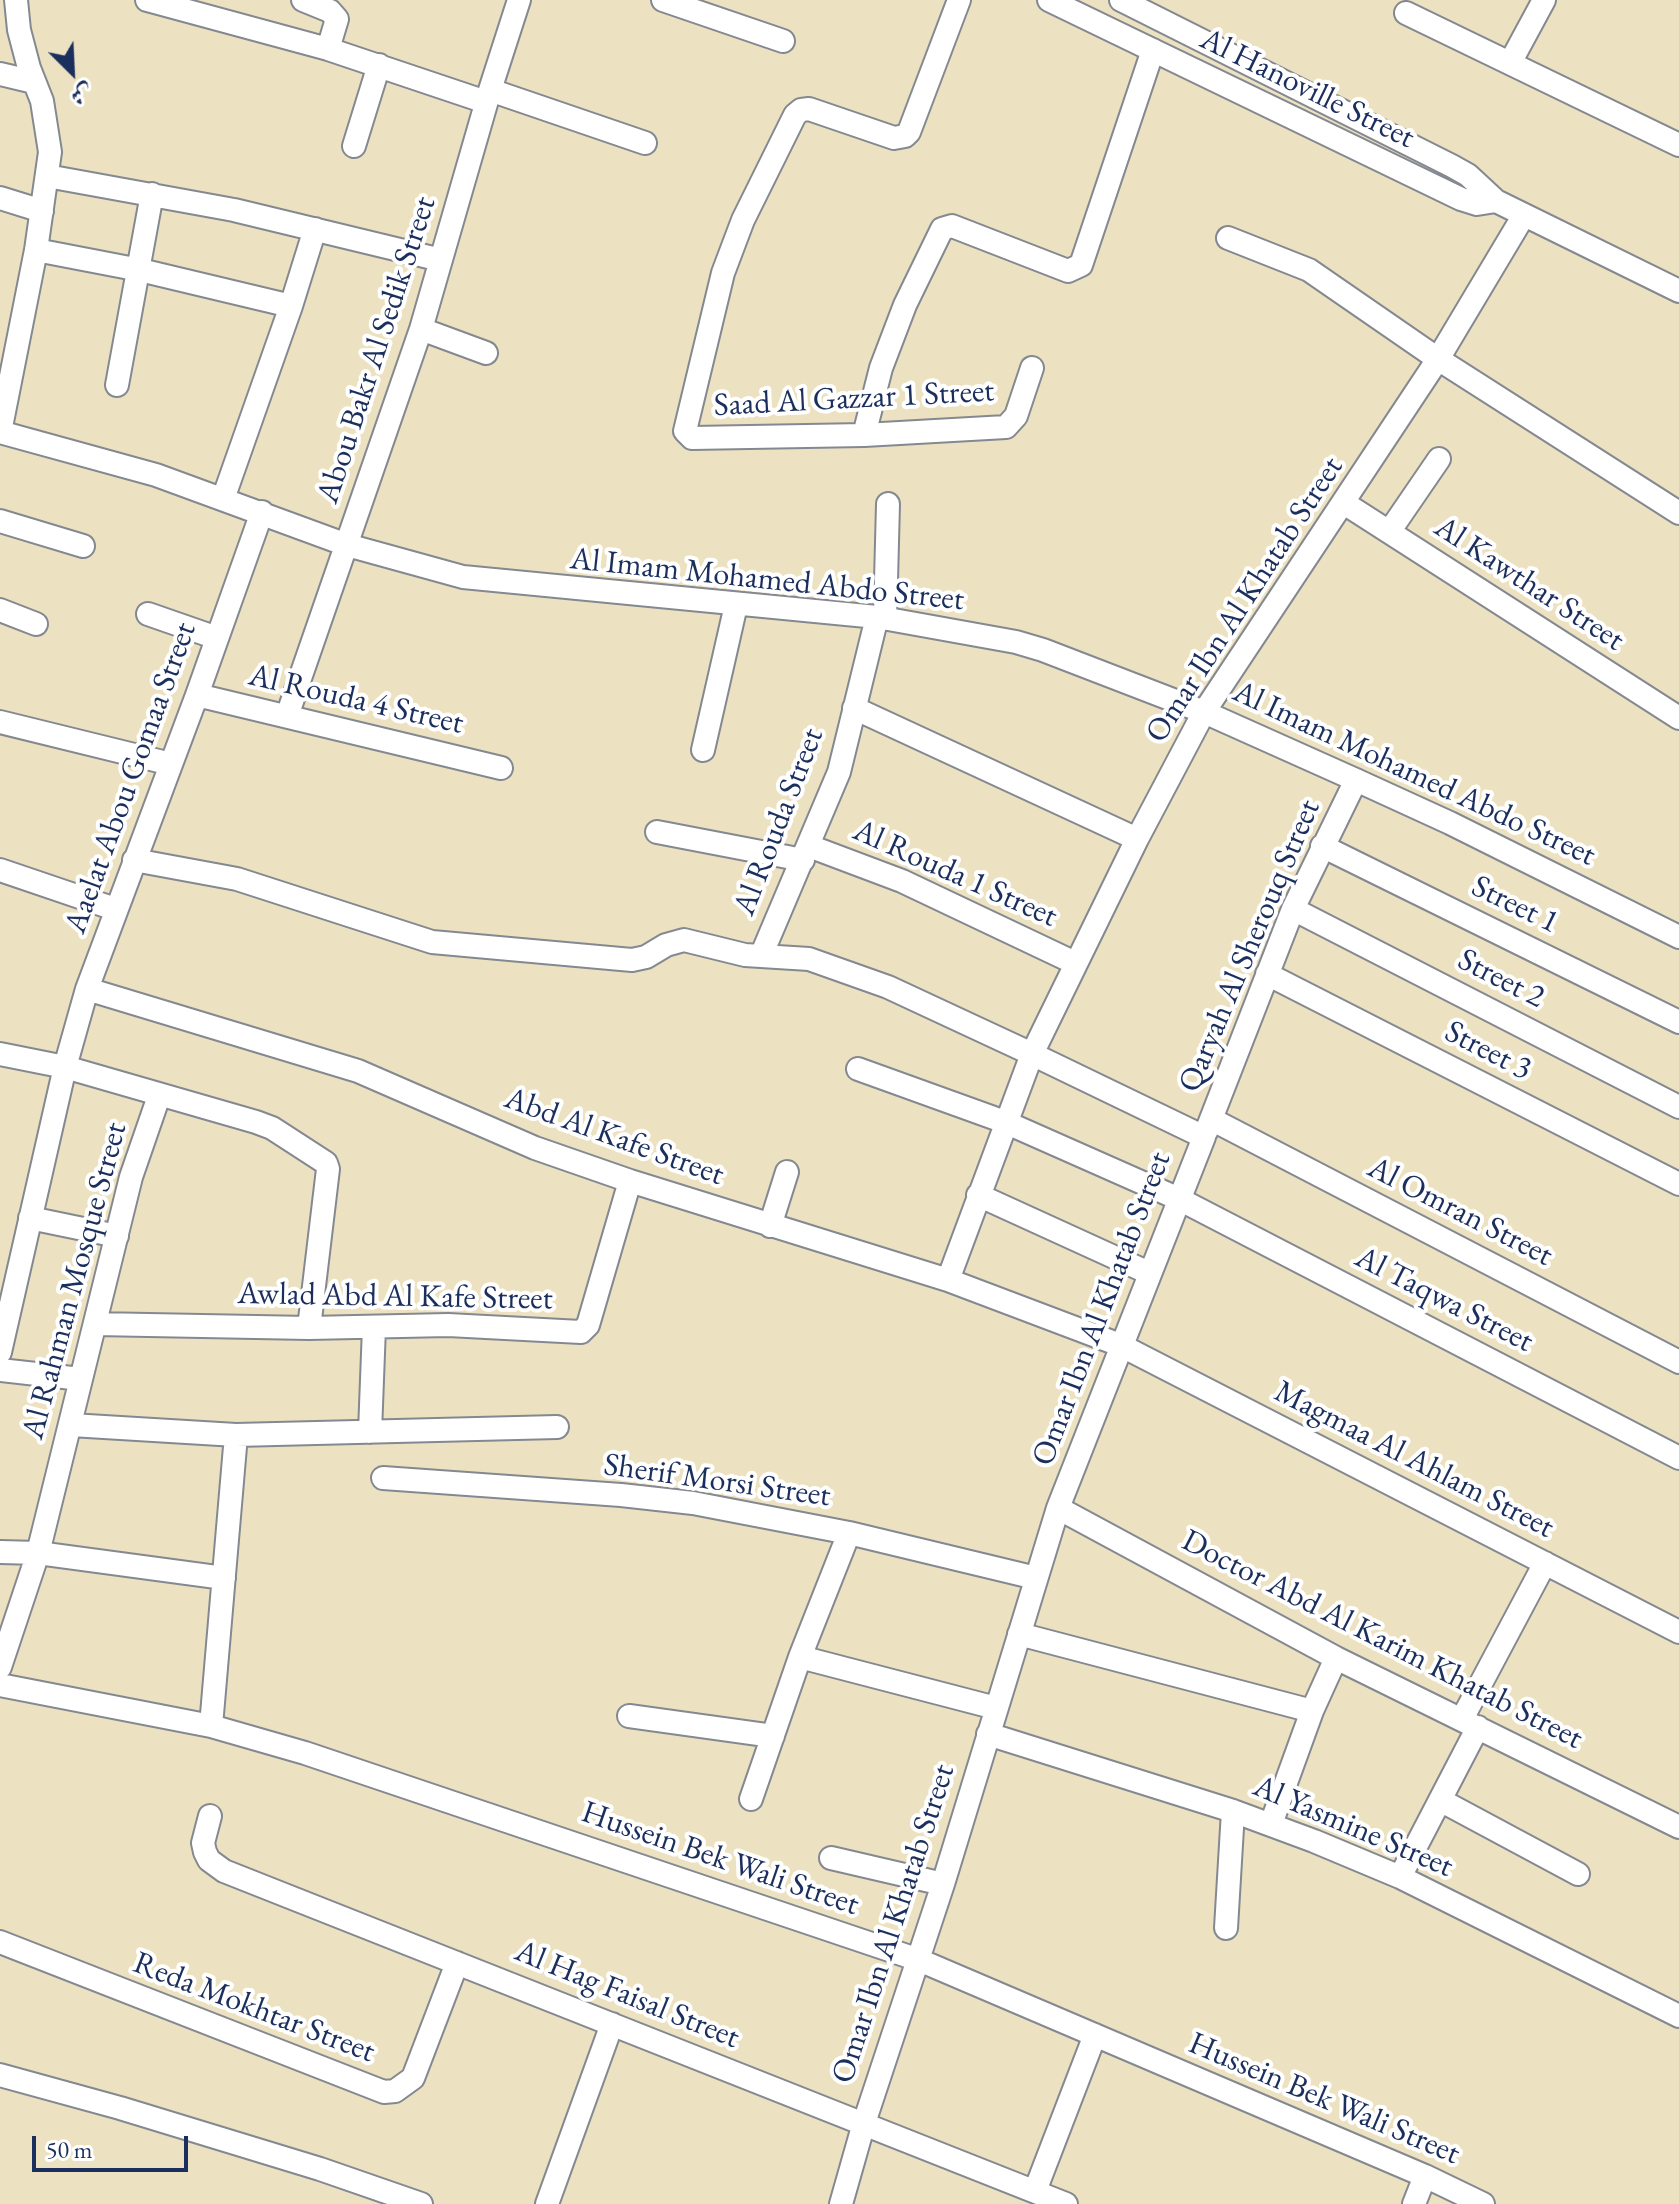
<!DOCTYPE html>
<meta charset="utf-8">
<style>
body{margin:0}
#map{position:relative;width:1679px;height:2204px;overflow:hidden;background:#ece2c1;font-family:"EB Garamond",Amiri,serif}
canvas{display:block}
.north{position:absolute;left:32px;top:32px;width:80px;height:80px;-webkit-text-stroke:6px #fff;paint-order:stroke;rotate:156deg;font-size:22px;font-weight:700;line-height:32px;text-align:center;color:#1b2f5e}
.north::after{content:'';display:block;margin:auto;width:28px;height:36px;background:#1b2f5e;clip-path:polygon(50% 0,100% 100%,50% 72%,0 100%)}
.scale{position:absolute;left:32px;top:2136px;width:156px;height:36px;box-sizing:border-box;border:4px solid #1b2f5e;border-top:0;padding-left:10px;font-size:24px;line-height:28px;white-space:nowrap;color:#1b2f5e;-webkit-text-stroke:6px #fff;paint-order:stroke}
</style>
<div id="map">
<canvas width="1679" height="2204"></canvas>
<div class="north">ش</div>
<div class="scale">50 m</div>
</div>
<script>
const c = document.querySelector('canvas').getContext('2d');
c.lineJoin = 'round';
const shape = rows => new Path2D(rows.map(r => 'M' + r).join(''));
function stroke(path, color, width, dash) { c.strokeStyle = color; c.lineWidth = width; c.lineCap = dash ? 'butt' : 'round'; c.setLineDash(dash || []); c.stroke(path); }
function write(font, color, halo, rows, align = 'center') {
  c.font = font + ' "EB Garamond",serif'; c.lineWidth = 8; c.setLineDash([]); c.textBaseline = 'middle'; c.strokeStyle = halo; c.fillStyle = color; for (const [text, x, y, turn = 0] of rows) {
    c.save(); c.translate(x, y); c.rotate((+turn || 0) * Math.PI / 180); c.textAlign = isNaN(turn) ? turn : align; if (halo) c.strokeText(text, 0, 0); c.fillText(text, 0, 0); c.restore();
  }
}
const minor = shape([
 [16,0,19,30,29,68,42,101,50,152,36,250,0,432,156,475,347,545,463,577,877,617,1016,642,1043,650,1204,712,1356,780,1450,823,1679,937],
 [147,0,328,49,486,102],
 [303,0,330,11,337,19,328,49],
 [663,0,783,41],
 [959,0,909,132,905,136,894,138,809,109,801,110,795,115,743,220,723,273,685,431,692,438,864,435,1006,427,1016,416,1032,368],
 [1049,0,1461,199,1477,204,1496,201],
 [1121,0,1452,166,1468,175,1496,201,1679,291],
 [1406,13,1679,145],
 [1510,63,1544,0],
 [0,74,34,82],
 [490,90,645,143],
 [354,146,379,65],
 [47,176,234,210,441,260],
 [0,198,42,211],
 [1228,238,1309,270,1438,359,1679,513],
 [36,250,140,270,291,306],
 [421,329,486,353],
 [117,385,152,194],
 [864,435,881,368,905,305,942,229,952,226,1068,271,1081,265,1153,50],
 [223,499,291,306,315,229],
 [1344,503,1679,718],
 [0,521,83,546],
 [1389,532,1439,459],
 [0,610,36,624],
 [148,614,217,638],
 [885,619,888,504],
 [197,695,501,768],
 [854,708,1137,839],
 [287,716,421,329,490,90,519,0],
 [0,722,171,764],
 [703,750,736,605],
 [657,832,803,860],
 [809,846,902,881,1075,963],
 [1322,846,1679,1022],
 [134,860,237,879,432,942,632,960,646,957,666,945,684,940,745,955,809,959,888,987,1032,1054,948,1280],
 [0,870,115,909],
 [1293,909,1679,1107],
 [761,956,839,772,877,617],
 [1267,974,1679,1184],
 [87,989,358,1071,535,1148,630,1181,948,1280,1120,1345,1679,1632],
 [0,1054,65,1067,256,1122,272,1128,326,1163,328,1169,309,1328],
 [858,1069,1005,1122,1179,1199,1679,1458],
 [1211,1119,1679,1362],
 [1206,1132,1293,909,1356,780],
 [978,1195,1149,1273],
 [30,1218,117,1236],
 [770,1226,787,1172],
 [95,1324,309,1328,448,1325,581,1332,588,1325,630,1181],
 [0,1352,65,1067,87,989,197,695,262,512],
 [0,1370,81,1379],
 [71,1425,236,1435,557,1427],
 [370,1432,374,1327],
 [383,1478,621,1495,693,1503,849,1533,1036,1578],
 [1058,1508,1336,1658,1679,1827],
 [0,1552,38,1553,224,1578],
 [1019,1634,1312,1711],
 [800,1657,996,1708],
 [0,1667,38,1553,131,1177,159,1096],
 [0,1685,211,1726,305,1753,919,1960,1425,2176,1483,2204],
 [629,1716,773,1736],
 [1462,1719,1545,1563],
 [211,1726,236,1435],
 [988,1734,1233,1811,1314,1841,1400,1877,1679,2016],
 [751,1799,800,1657,849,1533],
 [1440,1800,1578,1874],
 [210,1816,203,1843,205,1852,209,1860,224,1871,1066,2204],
 [1271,1824,1312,1711,1336,1658],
 [831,1858,943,1884],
 [1400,1877,1478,1727],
 [1226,1928,1233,1811],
 [0,1942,384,2092,395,2091,413,2078,457,1963],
 [0,2075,120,2108,320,2169,421,2204],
 [1035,2191,1095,2035],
 [547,2204,612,2024],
 [841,2204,864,2123,943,1884,1058,1508,1204,1137,1032,1054,1137,839,1204,712,1438,359,1524,215],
 [1414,2204,1425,2176]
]);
stroke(minor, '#848890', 26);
stroke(minor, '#fff', 22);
write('32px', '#1b2f5e', '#fff', [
 ["Al Hanoville Street",1307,89,26],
 ["Abou Bakr Al Sedik Street",377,350,-72],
 ["Saad Al Gazzar 1 Street",854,399,-3],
 ["Al Imam Mohamed Abdo Street",767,580,6],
 ["Al Kawthar Street",1529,584,33],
 ["Omar Ibn Al Khatab Street",1245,600,-57],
 ["Al Rouda 4 Street",356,700,13],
 ["Al Imam Mohamed Abdo Street",1414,774,25],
 ["Aaelat Abou Gomaa Street",131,778,-70],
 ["Al Rouda Street",779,822,-69],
 ["Al Rouda 1 Street",955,874,24],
 ["Street 1",1515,905,26],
 ["Qaryah Al Sherouq Street",1250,946,-67],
 ["Street 2",1501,979,27],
 ["Street 3",1488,1051,27],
 ["Abd Al Kafe Street",614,1137,20],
 ["Al Omran Street",1460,1212,27],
 ["Al Rahman Mosque Street",75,1281,-75],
 ["Awlad Abd Al Kafe Street",395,1297,1],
 ["Al Taqwa Street",1444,1300,27],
 ["Omar Ibn Al Khatab Street",1102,1309,-69],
 ["Magmaa Al Ahlam Street",1414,1460,27],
 ["Sherif Morsi Street",717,1481,8],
 ["Doctor Abd Al Karim Khatab Street",1382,1640,27],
 ["Al Yasmine Street",1353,1827,23],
 ["Hussein Bek Wali Street",720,1859,19],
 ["Omar Ibn Al Khatab Street",894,1924,-72],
 ["Al Hag Faisal Street",627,1995,22],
 ["Reda Mokhtar Street",254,2008,21],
 ["Hussein Bek Wali Street",1324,2099,23]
]);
</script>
